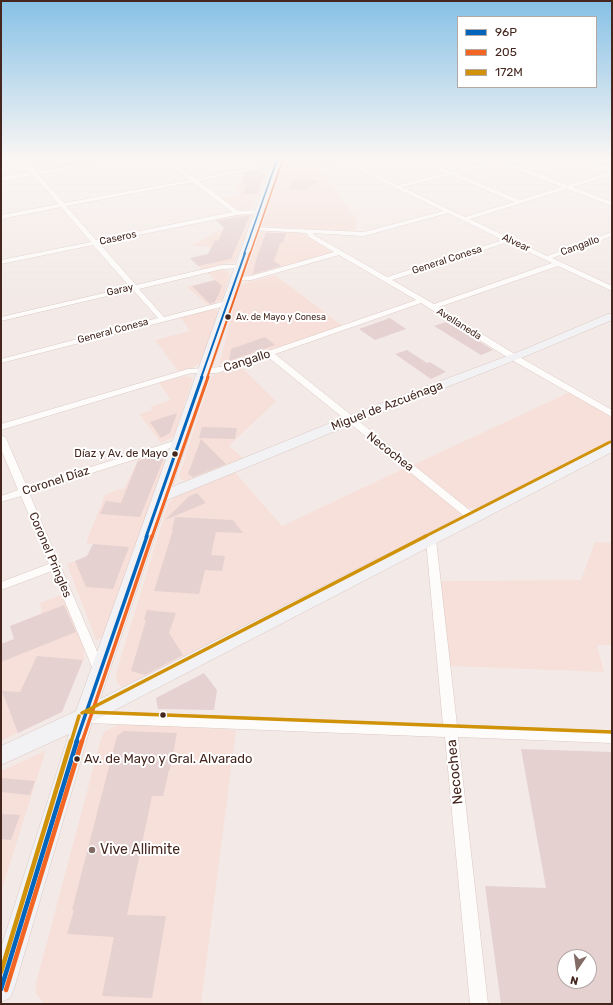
<!DOCTYPE html>
<meta charset="utf-8">
<style>
body{margin:0}
#map{position:relative;width:613px;height:1005px;overflow:hidden;background:#f3eae7;font-family:Rubik,sans-serif}
canvas{display:block}
.frame{position:absolute;inset:0;border:2px solid #44261e;pointer-events:none}
.legend{position:absolute;left:457px;top:16px;width:140px;height:72px;box-sizing:border-box;background:#fff;border:1px solid #b4a8a5;margin:0;padding:5px 7px;list-style:none;font-size:12px;color:#44261e}
.legend li{display:flex;align-items:center;gap:8px;height:20px}
.legend b{width:20px;border:1px solid #b4a8a5}
.north{position:absolute;left:557px;top:949px;width:40px;height:40px;box-sizing:border-box;background:#fff;border:1px solid #b4a8a5;border-radius:50%;rotate:193deg;font-size:11px;font-weight:700;line-height:16px;text-align:center;color:#44261e}
.north::after{content:'';display:block;margin:auto;width:14px;height:18px;background:#816b64;clip-path:polygon(50% 0,100% 100%,50% 72%,0 100%)}
</style>
<div id="map">
<canvas width="613" height="1005"></canvas>
<div class="frame"></div>
<ul class="legend">
<li><b style="height:5px;background:#0065bd"></b>96P</li>
<li><b style="height:5px;background:#f26522"></b>205</li>
<li><b style="height:5px;background:#d09208"></b>172M</li>
</ul>
<div class="north">N</div>
</div>
<script>
const c = document.querySelector('canvas').getContext('2d');
c.lineJoin = 'round';
function fillPath(path, color) { c.fillStyle = color; c.fill(path, 'evenodd'); }
const shape = rows => new Path2D(rows.map(r => 'M' + r).join(''));
function stroke(path, color, width, dash) { c.strokeStyle = color; c.lineWidth = width; c.lineCap = dash ? 'butt' : 'round'; c.setLineDash(dash || []); c.stroke(path); }
function write(font, color, halo, rows, align = 'center') {
  c.font = font + ' Rubik,sans-serif'; c.lineWidth = 4; c.setLineDash([]); c.textBaseline = 'middle'; c.strokeStyle = halo; c.fillStyle = color; for (const [text, x, y, turn = 0] of rows) {
    c.save(); c.translate(x, y); c.rotate((+turn || 0) * Math.PI / 180); c.textAlign = isNaN(turn) ? turn : align; if (halo) c.strokeText(text, 0, 0); c.fillText(text, 0, 0); c.restore();
  }
}
fillPath(shape([
 [27,157,120,157,39,171],
 [228,157,273,157,270,163,261,166,250,158,227,158],
 [285,157,332,157,340,161,316,166,357,220,355,232,262,226],
 [262,169,268,170,252,209,238,210,222,198,240,195,235,185,247,179,240,173],
 [241,214,252,217,235,261,202,270,190,258,208,254,212,247,190,246,224,228,214,219],
 [266,230,301,232,332,252,331,254,254,275,245,274,260,232],
 [219,270,227,271,230,274,222,300,208,305,187,287,215,280,207,272],
 [275,275,343,326,229,364,221,364,220,362,238,287,241,284],
 [210,310,217,310,219,312,202,362,192,368,178,371,155,340,190,331,180,317],
 [241,367,276,401,229,446,244,459,189,481,182,480,179,476,210,379,214,375],
 [185,376,193,378,174,436,170,439,161,443,139,414,152,410,150,407,171,400,159,383],
 [570,392,612,417,612,440,477,509,465,507,413,465],
 [160,450,167,451,168,453,115,607,102,638,96,640,67,564,87,557,93,544,87,544,87,540,105,495,119,489,124,489,140,456],
 [407,467,460,511,461,515,459,519,247,624,133,687,126,688,120,686,117,682,116,673,168,504,178,493,234,471,282,526],
 [595,542,612,543,612,645,597,645,604,672,450,666,440,581,581,580],
 [66,593,84,648,84,659,62,711,1,741,1,644,14,639,10,626,42,613,40,603],
 [125,723,236,730,201,1004,45,1004,36,994,36,983,101,739,104,732,113,727],
 [45,747,44,756,1,892,1,771,43,752]
]), '#f7e0d9');
fillPath(shape([
 [264,169,261,173,265,173,262,180,263,180,257,194,243,193,246,185,240,185,245,173],
 [292,179,321,180,307,189,289,189],
 [250,215,231,259,198,266,190,258,208,254,215,240,218,241,224,228,217,221],
 [266,233,286,233,283,243,280,243,274,261,281,266,253,274,256,260],
 [215,280,222,286,215,302,210,304,192,286],
 [390,318,406,329,375,340,359,329],
 [446,322,469,335,493,350,481,355,434,326],
 [265,337,275,345,229,361,231,349],
 [407,350,427,363,430,362,446,372,431,379,395,354],
 [177,413,170,433,161,438,150,422],
 [202,427,237,428,235,439,199,438],
 [201,439,226,464,193,477,188,474],
 [147,458,164,458,140,517,100,514,106,501,121,503,138,461],
 [197,493,206,503,165,520,189,496],
 [175,517,233,520,243,533,216,532,211,555,225,556,222,571,205,570,199,594,154,591,173,530,172,530],
 [93,544,129,547,113,589,86,587,75,561,87,556],
 [64,605,76,632,1,662,1,644,14,639,10,626],
 [147,610,176,613,169,633,183,655,145,675,131,671,146,620,144,620],
 [37,656,83,660,62,712,18,733,2,691,20,692],
 [204,673,217,690,214,710,158,709,156,698],
 [124,731,177,733,170,770,169,770,163,796,152,796,127,915,166,916,152,998,102,996,114,937,67,934,74,910,72,910,117,736],
 [521,749,612,752,612,1004,501,1004,485,886,546,888],
 [565,957,589,957,589,981,565,981],
 [1,778,35,781,30,795,1,792],
 [1,814,20,815,11,840,1,839]
]), '#e5d1d0');
const street = shape([
 [18,157,22,157,36,172,123,157,132,157,38,174,64,203,190,180,162,157,167,157,195,179,275,163,278,165,199,181,238,211,259,210,261,211,261,213,237,215,99,243,136,285,222,265,242,265,242,267,240,268,222,269,139,289,164,317,226,301,229,301,229,305,1,363,1,359,158,318,133,290,1,321,1,317,130,287,93,245,1,264,1,260,91,242,61,207,1,219,1,215,59,204,33,175,1,181,1,177,31,172,18,157],
 [193,182,232,212,96,240,66,206,193,182],
 [332,157,341,158,358,157,346,161,398,185,446,173,410,157,416,157,452,172,496,161,488,157,494,157,501,159,519,157,506,161,568,185,610,172,568,157,574,157,612,169,612,175,573,187,612,202,612,206,567,189,470,219,547,256,612,232,612,236,552,258,612,286,612,291,558,266,439,307,516,355,612,410,612,417,510,359,421,303,275,354,477,516,478,518,477,520,469,520,268,357,217,373,191,373,1,430,1,424,188,369,222,367,416,300,339,255,251,280,235,281,232,279,235,277,251,276,334,252,309,237,307,233,253,230,250,228,251,227,364,232,443,211,332,157],
 [500,163,562,187,520,200,457,174,500,163],
 [451,175,514,202,465,217,402,187,451,175],
 [448,213,503,240,387,277,314,235,313,233,364,236,448,213],
 [508,242,552,263,434,304,392,280,508,242],
 [1,435,6,438,27,487,177,440,180,439,185,442,183,444,29,493,105,670,103,674,99,675,95,674,52,571,1,590,1,582,49,564,21,496,1,502,1,496,18,490,1,449,1,435],
 [431,536,435,537,436,540,457,725,612,731,612,743,458,737,488,1004,470,1004,445,737,88,723,83,721,81,717,83,713,88,711,443,725,426,540,427,537,431,536]
]);
const secondary = shape([
 [274,157,282,157,172,487,345,417,523,350,608,314,612,313,612,320,531,354,355,423,167,500,100,699,607,443,612,442,612,452,92,722,14,989,10,998,1,1002,1,948,69,734,1,765,1,746,76,711,274,157]
]);
stroke(street, '#dbc8c2', 1);
stroke(secondary, '#dbc8c2', 1);
fillPath(street, '#fdfcfb');
fillPath(secondary, '#f2f1f3');
stroke(shape([
 [244,254,278,157]
]), '#0065bd', 1.5);
stroke(shape([
 [201,378,245,253]
]), '#0065bd', 2);
stroke(shape([
 [146,537,202,377]
]), '#0065bd', 3);
stroke(shape([
 [76,742,147,536]
]), '#0065bd', 3.5);
stroke(shape([
 [1,989,77,741]
]), '#0065bd', 4.5);
stroke(shape([
 [250,254,283,159]
]), '#f26522', 1.5);
stroke(shape([
 [207,378,250,253]
]), '#f26522', 2);
stroke(shape([
 [152,537,208,377]
]), '#f26522', 3);
stroke(shape([
 [82,742,152,536]
]), '#f26522', 3.5);
stroke(shape([
 [6,990,82,741]
]), '#f26522', 4.5);
stroke(shape([
 [424,537,610,442]
]), '#d09208', 3);
stroke(shape([
 [86,712,612,732],
 [82,713,426,536],
 [71,742,79,716]
]), '#d09208', 3.5);
stroke(shape([
 [1,972,71,741]
]), '#d09208', 4.5);
const sky = c.createLinearGradient(0, 0, 0, 297);
sky.addColorStop(0, '#86c1e6');
sky.addColorStop(0.53, '#faf6f4');
sky.addColorStop(1, '#faf6f400');
c.fillStyle = sky;
c.fillRect(0, 0, 613, 297);
for (const [x, y, r, color] of [
 [228,317,3.5,"#44261e"],
 [175,454,3.5,"#44261e"],
 [163,715,3.5,"#44261e"],
 [77,759,3.5,"#44261e"],
 [92,850,4,"#816b64"]
]) { const dot = new Path2D(); dot.arc(x, y, r, 0, 2 * Math.PI); c.fillStyle = color; c.fill(dot); stroke(dot, '#fff', 1.5); }
write('9px', '#44261e', '#fff', [
 ["Av. de Mayo y Conesa",236,317]
], 'left');
write('10px', '#44261e', '#fff', [
 ["Caseros",118,238,-12],
 ["Alvear",516,243,25],
 ["Cangallo",580,246,-20],
 ["General Conesa",447,260,-18],
 ["Garay",120,290,-13],
 ["Avellaneda",459,324,32],
 ["General Conesa",113,331,-15]
]);
write('11px', '#44261e', '#fff', [
 ["Díaz y Av. de Mayo",168,454]
], 'right');
write('12px', '#44261e', '#fff', [
 ["Cangallo",247,361,-18],
 ["Miguel de Azcuénaga",387,406,-21],
 ["Necochea",390,452,38],
 ["Coronel Díaz",56,481,-18],
 ["Coronel Pringles",50,555,67]
]);
write('13px', '#44261e', '#fff', [
 ["Av. de Mayo y Gral. Alvarado",84,759]
], 'left');
write('14px', '#44261e', '#fff', [
 ["Necochea",455,772,-96]
]);
write('14px', '#44261e', '#fff', [
 ["Vive Allimite",100,850]
], 'left');
</script>
